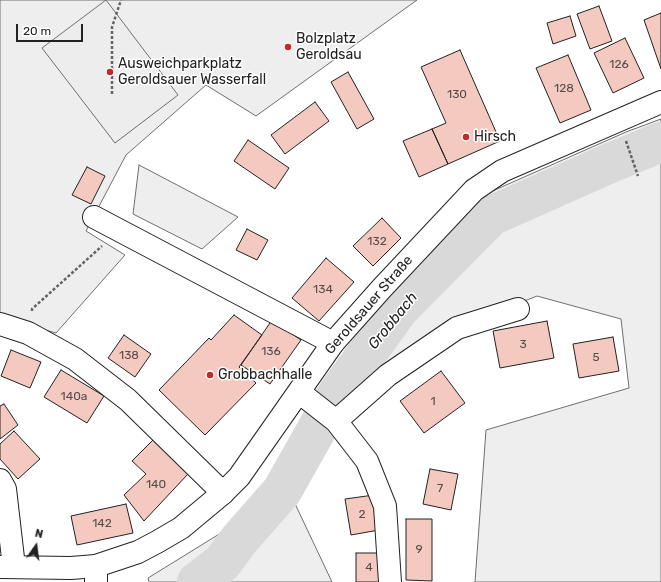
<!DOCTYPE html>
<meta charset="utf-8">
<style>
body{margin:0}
#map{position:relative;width:661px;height:582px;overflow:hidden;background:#fff;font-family:Rubik,sans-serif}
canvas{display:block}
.north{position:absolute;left:16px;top:526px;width:40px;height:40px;-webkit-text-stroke:3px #fff;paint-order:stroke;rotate:14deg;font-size:11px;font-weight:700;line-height:16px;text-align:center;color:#222}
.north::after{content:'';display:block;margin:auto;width:14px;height:18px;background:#222;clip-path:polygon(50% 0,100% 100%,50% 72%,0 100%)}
.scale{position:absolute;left:16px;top:24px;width:67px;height:18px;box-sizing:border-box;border:2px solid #222;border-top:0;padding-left:5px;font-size:12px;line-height:14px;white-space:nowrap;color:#222;-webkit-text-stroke:3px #fff;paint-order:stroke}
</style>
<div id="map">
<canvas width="661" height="582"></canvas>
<div class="north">N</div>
<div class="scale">20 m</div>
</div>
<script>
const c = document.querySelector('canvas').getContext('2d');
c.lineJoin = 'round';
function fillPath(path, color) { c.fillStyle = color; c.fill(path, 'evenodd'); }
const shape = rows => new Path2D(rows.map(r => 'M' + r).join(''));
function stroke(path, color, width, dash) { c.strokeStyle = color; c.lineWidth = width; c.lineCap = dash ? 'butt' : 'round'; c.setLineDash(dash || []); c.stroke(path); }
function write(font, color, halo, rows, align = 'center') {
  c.font = font + ' Rubik,sans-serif'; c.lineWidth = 3; c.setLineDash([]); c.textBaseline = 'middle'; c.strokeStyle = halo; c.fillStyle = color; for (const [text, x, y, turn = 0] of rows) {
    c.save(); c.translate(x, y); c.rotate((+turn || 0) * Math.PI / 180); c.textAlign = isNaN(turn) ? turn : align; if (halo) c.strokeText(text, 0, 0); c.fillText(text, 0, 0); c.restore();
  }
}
const green = shape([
 [0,0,417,0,256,116,206,85,126,155,86,231,125,255,56,333,0,317,0,0],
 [661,119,661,582,475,582,486,430,629,388,621,319,537,296,457,328,388,375,372,355,448,265,488,193,626,132,661,119],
 [139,165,238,217,202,249,133,214,139,165],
 [289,491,332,582,149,582,148,578,289,491]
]);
fillPath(green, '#eee');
stroke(green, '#6f6f6f', 1);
const parking = shape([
 [106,0,178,95,115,143,42,48,106,0]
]);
fillPath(parking, '#ededed');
stroke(parking, '#6f6f6f', 1);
stroke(shape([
 [197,582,222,563,239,540,282,491,335,397,399,309,491,216,608,164,661,142]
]), '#d9d9d9', 40);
const building = shape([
 [599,6,612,41,590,49,577,14,599,6],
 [661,13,661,69,644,20,661,13],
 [570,16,576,36,553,44,547,23,570,16],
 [625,38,644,78,613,93,594,53,625,38],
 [460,50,500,141,448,164,432,129,446,123,421,67,460,50],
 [568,55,591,110,560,123,536,68,568,55],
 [348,72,374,119,357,129,331,82,348,72],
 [315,102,329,121,285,154,271,135,315,102],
 [432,129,448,164,419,177,403,141,432,129],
 [248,140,289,168,275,189,234,161,248,140],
 [87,167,105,176,91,204,72,195,87,167],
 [382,218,401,238,373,266,353,246,382,218],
 [247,229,268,240,257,260,236,250,247,229],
 [326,258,354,282,319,321,292,298,326,258],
 [234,315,262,335,239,367,256,383,205,435,159,390,209,338,211,340,234,315],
 [272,320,301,340,270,384,241,365,272,320],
 [547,321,554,358,500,368,493,331,547,321],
 [124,335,151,354,135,377,108,358,124,335],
 [613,337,619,371,579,378,573,344,613,337],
 [11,350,41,362,30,388,1,376,11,350],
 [61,370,104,396,87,423,44,397,61,370],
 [441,371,465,403,424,433,400,401,441,371],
 [4,404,18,425,0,439,0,406,4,404],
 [14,431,40,459,18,479,0,459,0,444,14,431],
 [154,439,188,474,144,521,124,495,146,474,132,461,154,439],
 [430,469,458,474,451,510,423,504,430,469],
 [374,495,379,530,351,535,345,499,374,495],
 [126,504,133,533,77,545,71,516,126,504],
 [406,519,432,519,432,581,406,580,406,519],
 [356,553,382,553,383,582,356,582,356,553]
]);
fillPath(building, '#f3c9c0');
stroke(building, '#222', 1);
const minor = shape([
 [94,217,333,343],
 [0,324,28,333,75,359,128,400,223,493],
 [299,392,336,421,367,461,385,506,390,582],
 [336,421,388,375,457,328,518,309],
 [0,480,5,489,14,567],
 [96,566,96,582]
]);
const major = shape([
 [0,567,71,568,96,566,138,552,157,542,181,528,223,493,239,477,333,343,382,288,474,190,502,171,661,102]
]);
stroke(minor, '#222', 24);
stroke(major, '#222', 24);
stroke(shape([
 [112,94,112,27,121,0],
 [626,141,638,176],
 [32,311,32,309,102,246]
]), '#646464', 2.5, [3, 2]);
stroke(minor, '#fff', 22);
stroke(major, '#fff', 22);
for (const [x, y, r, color] of [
 [288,47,4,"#c62828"],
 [110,72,4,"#c62828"],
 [466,137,4,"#c62828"],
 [210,375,4,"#c62828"]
]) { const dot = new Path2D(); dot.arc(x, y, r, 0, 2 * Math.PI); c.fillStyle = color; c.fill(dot); stroke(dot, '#fff', 1.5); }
write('12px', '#564c4a', null, [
 ["126",619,65],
 ["128",564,89],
 ["130",457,95],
 ["132",377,242],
 ["134",323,290],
 ["3",523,345],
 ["136",271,352],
 ["138",129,356],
 ["5",596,358],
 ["140a",74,397],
 ["1",433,402],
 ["140",156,485],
 ["7",440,489],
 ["2",362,515],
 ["142",102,524],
 ["9",419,550],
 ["4",369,568]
]);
write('14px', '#222', '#fff', [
 ["Bolzplatz",296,39],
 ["Geroldsau",296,55],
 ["Ausweichparkplatz",118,64],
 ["Geroldsauer Wasserfall",118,80],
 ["Hirsch",474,137],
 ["Grobbachhalle",218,375]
], 'left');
write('14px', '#222', '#fff', [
 ["Geroldsauer Straße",369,305,-49]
]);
write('italic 15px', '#222', '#fff', [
 ["Grobbach",393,321,-51]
]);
</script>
